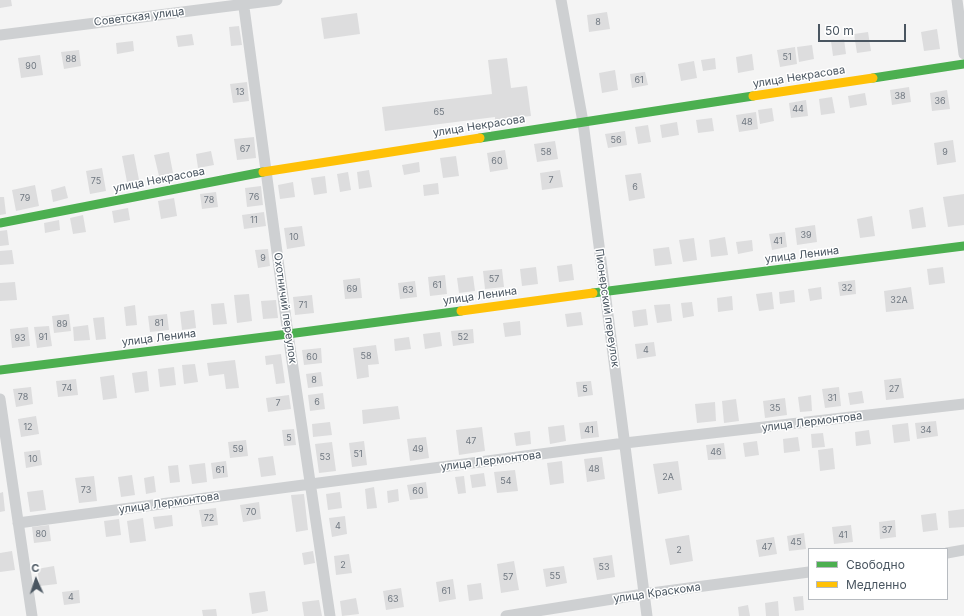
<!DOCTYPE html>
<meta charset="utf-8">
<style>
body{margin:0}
#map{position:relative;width:964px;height:616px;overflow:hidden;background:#f4f4f4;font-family:Inter,sans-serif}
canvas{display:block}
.legend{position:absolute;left:808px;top:548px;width:140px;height:52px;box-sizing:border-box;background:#fff;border:1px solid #b7bbc0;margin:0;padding:5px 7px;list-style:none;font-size:12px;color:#4a5661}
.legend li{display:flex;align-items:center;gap:8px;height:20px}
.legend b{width:20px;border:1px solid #b7bbc0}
.north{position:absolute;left:16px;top:560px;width:40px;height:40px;-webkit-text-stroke:3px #fff;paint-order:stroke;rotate:357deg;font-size:11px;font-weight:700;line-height:16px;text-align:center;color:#4a5661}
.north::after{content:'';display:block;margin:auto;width:14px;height:18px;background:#4a5661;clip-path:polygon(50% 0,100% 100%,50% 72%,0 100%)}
.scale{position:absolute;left:818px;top:24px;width:88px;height:18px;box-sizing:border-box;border:2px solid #4a5661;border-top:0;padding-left:5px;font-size:12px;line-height:14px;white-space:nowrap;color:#4a5661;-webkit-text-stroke:3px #fff;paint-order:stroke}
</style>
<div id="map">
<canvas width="964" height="616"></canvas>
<ul class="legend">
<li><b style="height:5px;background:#4caf50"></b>Свободно</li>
<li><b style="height:5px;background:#ffc107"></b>Медленно</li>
</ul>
<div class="north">С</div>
<div class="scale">50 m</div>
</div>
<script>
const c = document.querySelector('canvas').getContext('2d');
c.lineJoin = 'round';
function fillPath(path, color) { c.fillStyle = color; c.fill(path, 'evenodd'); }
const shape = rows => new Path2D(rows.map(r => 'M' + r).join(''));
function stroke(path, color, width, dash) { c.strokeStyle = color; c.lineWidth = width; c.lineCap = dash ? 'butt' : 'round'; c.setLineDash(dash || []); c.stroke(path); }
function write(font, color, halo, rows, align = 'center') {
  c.font = font + ' Inter,sans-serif'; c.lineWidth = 3; c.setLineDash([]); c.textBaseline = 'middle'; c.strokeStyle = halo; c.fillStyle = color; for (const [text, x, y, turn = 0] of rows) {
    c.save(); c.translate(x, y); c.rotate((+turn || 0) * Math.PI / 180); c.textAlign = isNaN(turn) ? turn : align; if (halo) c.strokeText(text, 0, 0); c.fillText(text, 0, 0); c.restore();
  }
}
fillPath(shape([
 [0,0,11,0,12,6,0,8],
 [607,12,610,29,589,32,587,15],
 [357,13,360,34,324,39,321,18],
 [239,26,242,45,231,46,229,27],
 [937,29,940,49,924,51,921,32],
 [868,32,871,51,857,53,854,34],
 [192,34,194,45,178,47,176,36],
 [844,39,846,54,833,56,831,41],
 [133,41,134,51,117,54,116,43],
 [812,45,814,59,799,62,797,47],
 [795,47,797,64,780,67,777,50],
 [79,50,81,66,64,69,61,52],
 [752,54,754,70,738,73,736,57],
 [40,55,43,75,21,78,18,58],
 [507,58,511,88,527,86,531,116,495,120,495,117,385,131,382,107,492,94,488,60],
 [715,58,716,69,703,71,701,60],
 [694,61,697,78,681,81,678,64],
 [615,70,618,90,602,93,599,73],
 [645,72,648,85,632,88,630,74],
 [247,82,249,101,233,103,230,84],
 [909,87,911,102,892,105,890,90],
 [947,90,950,109,932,111,930,93],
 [865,93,867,105,850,108,848,96],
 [832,97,835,113,821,115,819,99],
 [806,100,808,116,791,118,789,103],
 [772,108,774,121,760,124,758,110],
 [756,112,758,129,739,132,736,115],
 [712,118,714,131,698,133,696,120],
 [677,122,679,135,662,138,660,125],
 [648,125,651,142,638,144,635,127],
 [625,131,627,145,608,148,605,134],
 [254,137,256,158,237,160,234,139],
 [953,140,956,162,937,165,934,143],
 [555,141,558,159,537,162,534,144],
 [505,150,508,169,490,172,487,153],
 [211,151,214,165,198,168,196,154],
 [169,152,173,173,159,176,154,155],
 [134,154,139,180,127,182,122,156],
 [456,156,459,176,443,178,440,158],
 [419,162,420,172,404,175,402,165],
 [102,168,106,191,90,194,86,171],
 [369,170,372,187,359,189,357,172],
 [560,170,563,187,542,190,540,173],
 [348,172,351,190,340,192,337,174],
 [641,173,645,198,629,201,625,175],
 [325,176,327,193,314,195,311,178],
 [293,182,295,197,280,199,278,185],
 [438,183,439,194,424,196,423,185],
 [35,185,39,206,16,211,12,190],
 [65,186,68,198,53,202,51,190],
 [261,186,263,205,247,207,245,188],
 [216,192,218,207,202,209,200,194],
 [964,194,964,225,948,227,943,197],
 [0,197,4,197,6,214,0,215],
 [174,198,177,216,161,219,158,201],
 [923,207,926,227,912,229,909,210],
 [128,208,130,220,114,223,112,211],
 [264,212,266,226,244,229,242,215],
 [83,215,86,232,73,234,70,218],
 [872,216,875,236,860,238,857,219],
 [59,220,60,230,45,233,44,223],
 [815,225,817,242,797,245,795,228],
 [302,226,305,246,287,249,284,228],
 [7,230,9,245,0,246,0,231],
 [785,232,787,247,772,250,769,234],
 [725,237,728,255,711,257,709,240],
 [694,238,697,260,683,262,679,240],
 [752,240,753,251,738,254,736,242],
 [669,247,672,264,655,266,653,249],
 [268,249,270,266,258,268,255,250],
 [12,250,14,264,0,265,0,251],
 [572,264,574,280,559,282,557,266],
 [536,267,538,284,522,286,520,269],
 [943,267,945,283,929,285,927,269],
 [502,269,504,287,485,289,483,271],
 [445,275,447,294,430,296,428,277],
 [473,276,475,291,459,293,457,278],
 [360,278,362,298,345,299,343,280],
 [855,280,856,294,840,296,838,282],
 [415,281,417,297,400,299,398,283],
 [15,282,17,300,0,301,0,283],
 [821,287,822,299,810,301,808,289],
 [911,287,914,309,886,312,884,291],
 [794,290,795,302,780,304,779,292],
 [772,292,774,309,759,311,756,294],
 [249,294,252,321,237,323,234,295],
 [312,295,314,313,295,315,293,297],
 [732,296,733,310,718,312,717,298],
 [276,300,278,318,263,319,261,301],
 [692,302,694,316,683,318,681,303],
 [224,303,227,324,213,325,211,304],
 [670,304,672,321,657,323,654,305],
 [135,305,137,325,126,326,124,307],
 [646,309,648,325,634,327,632,311],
 [194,310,196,328,182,330,180,312],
 [581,312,583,325,567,327,565,314],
 [69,314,71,331,54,333,52,316],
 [167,314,169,330,150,332,148,316],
 [104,317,106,339,96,340,93,318],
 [520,321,521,335,505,337,503,323],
 [88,325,90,340,74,341,73,327],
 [49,326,52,346,37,348,34,327],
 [28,327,30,346,12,348,10,329],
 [473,329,474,343,453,346,451,331],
 [440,332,442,346,425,349,423,334],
 [409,337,411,349,395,351,394,339],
 [654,342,656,356,637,359,635,344],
 [376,345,379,364,368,365,369,377,357,379,353,348],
 [321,348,322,363,304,365,302,350],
 [281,354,285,383,276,384,273,364,266,365,265,356],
 [235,360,239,388,226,389,224,374,209,376,207,363],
 [195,364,198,382,184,384,182,365],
 [174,367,176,385,160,387,158,369],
 [147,371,149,391,135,393,132,373],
 [321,372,323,386,308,388,306,374],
 [114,375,117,398,103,400,100,377],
 [901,378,904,398,886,400,884,380],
 [76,379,78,395,58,397,56,381],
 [591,381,593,395,578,397,576,382],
 [31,387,33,404,16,407,13,389],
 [839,387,841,406,825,408,822,389],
 [862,391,864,403,850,405,848,393],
 [323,393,325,409,310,411,308,395],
 [289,395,291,409,268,412,266,398],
 [811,395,812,411,800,412,798,397],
 [785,398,787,415,765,418,763,401],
 [736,399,739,421,724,423,722,401],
 [715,402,716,421,697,423,695,404],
 [398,406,400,419,363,424,362,410],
 [36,416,39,434,21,437,18,419],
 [597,421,599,437,581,439,579,423],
 [936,421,938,436,917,439,915,423],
 [330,422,332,435,313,437,312,424],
 [908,423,910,441,894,443,892,425],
 [564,425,566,441,550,444,548,427],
 [482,427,485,451,459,455,456,430],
 [294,429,296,445,284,446,282,430],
 [869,430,871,444,856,446,855,432],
 [530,431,531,444,516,446,514,433],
 [823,433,825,447,812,448,811,434],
 [426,437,429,458,410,461,407,439],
 [798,437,800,451,784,453,783,439],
 [246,440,248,456,230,458,228,442],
 [364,441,367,465,352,467,349,443],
 [757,441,759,455,745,457,743,443],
 [332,442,336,471,319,473,315,444],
 [724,443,726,459,708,460,706,445],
 [833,448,835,469,820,471,818,450],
 [40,450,42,465,26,468,24,452],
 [273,456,276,475,261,477,258,458],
 [602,457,605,479,587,482,584,459],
 [226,461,228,477,213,479,211,463],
 [562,461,564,483,550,485,547,463],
 [678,461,682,490,658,494,653,464],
 [205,463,207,482,192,484,189,465],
 [178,465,180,482,170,483,168,466],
 [515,470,518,491,497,493,494,472],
 [484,473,486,486,472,488,470,475],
 [132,475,135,495,121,497,118,477],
 [94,476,97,501,79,503,75,478],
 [154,476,156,492,146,494,144,478],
 [464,476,466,493,458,494,455,477],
 [426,482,428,498,410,500,407,485],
 [374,487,377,508,367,509,365,489],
 [398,489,399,501,388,503,387,491],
 [43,490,46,510,30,512,27,492],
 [3,492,5,511,0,512,0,493],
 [340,492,342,508,328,510,326,494],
 [304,494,308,530,296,532,291,495],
 [259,502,261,519,243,522,240,505],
 [216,508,218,525,202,527,199,510],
 [964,509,964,527,949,528,948,511],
 [936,513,938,530,923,532,921,515],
 [172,515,173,526,155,529,153,517],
 [345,516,347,534,332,537,329,518],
 [143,518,146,541,130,543,127,521],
 [119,519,121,535,106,537,104,521],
 [895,520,896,537,880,539,879,522],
 [49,525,51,541,34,543,32,527],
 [851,525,853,542,834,544,832,527],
 [804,533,806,549,789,551,787,536],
 [689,535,693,561,670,565,665,539],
 [774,537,777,554,759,557,756,540],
 [12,551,15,570,0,572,0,553],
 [313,551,315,563,304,565,302,553],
 [349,554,352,573,336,575,334,556],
 [612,555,615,577,597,580,593,558],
 [514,561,519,590,501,593,497,564],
 [54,566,57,584,40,586,37,569],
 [564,566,567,583,546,587,543,569],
 [453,579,456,599,439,602,436,582],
 [481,583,483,599,469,601,467,585],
 [401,588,404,607,386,610,383,591],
 [79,590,80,603,64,605,62,592],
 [265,591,268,611,252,614,249,593],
 [803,596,804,610,795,611,793,597],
 [356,598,359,614,342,616,340,601],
 [319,600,322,616,304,616,302,602],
 [778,601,779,616,766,616,765,603],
 [748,605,750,616,739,616,738,607],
 [216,609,217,616,203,616,202,610]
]), '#ddddde');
stroke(shape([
 [243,0,288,334,330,616],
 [561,0,583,122,647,616],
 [957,0,964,54],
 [0,35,277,0],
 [0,399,32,616],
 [18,523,311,484,625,443,964,404],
 [947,553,964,550],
 [506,616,644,594,809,572]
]), '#ced0d2', 11);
stroke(shape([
 [873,78,964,64],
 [480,138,753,96],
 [0,223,263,172],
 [593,293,964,246],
 [0,370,288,334,461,311]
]), '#4caf50', 9);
stroke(shape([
 [753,96,873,78],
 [263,172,480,138],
 [461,311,593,293]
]), '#ffc107', 9);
write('9px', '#707881', null, [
 ["8",598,22],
 ["51",787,57],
 ["88",71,59],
 ["90",31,66],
 ["61",639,80],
 ["13",240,92],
 ["38",900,96],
 ["36",940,101],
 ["44",798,109],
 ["65",439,112],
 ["48",747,122],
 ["56",616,140],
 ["67",245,149],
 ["58",546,152],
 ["9",945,152],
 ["60",497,161],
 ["7",551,180],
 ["75",96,181],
 ["6",635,187],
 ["76",254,197],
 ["79",25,198],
 ["78",209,200],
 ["11",254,220],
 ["39",806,235],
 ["10",294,237],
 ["41",778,241],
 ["9",263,258],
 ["57",494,279],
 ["61",437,285],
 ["32",847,288],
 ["69",352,289],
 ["63",408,290],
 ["32А",899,300],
 ["71",303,305],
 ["81",159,323],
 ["89",62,324],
 ["91",43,337],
 ["52",463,337],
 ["93",20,338],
 ["4",646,350],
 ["58",366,356],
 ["60",312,357],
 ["8",314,380],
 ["74",67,388],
 ["5",585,389],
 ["27",894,389],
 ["78",23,397],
 ["31",832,398],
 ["6",317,402],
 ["7",278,403],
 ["35",775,408],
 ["12",28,427],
 ["41",589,430],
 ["34",926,430],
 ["5",289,438],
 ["47",471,441],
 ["59",238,449],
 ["49",418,449],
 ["46",716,452],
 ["51",358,454],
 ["53",325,457],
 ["10",33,459],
 ["48",594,469],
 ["61",220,470],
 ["2А",668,477],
 ["54",506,481],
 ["73",86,490],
 ["60",418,491],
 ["70",251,512],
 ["72",209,518],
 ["4",338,526],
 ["37",887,530],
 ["80",41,534],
 ["41",843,535],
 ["45",796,542],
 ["47",767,547],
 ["2",679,550],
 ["2",343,565],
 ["53",604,567],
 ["55",555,576],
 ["57",508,577],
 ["61",446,591],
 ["4",71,597],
 ["63",393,599]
]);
write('11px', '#4a5661', '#fff', [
 ["Советская улица",139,17,-7],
 ["улица Некрасова",799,77,-9],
 ["улица Некрасова",479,126,-9],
 ["улица Некрасова",159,180,-11],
 ["улица Ленина",802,255,-7],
 ["улица Ленина",480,296,-8],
 ["Охотничий переулок",285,308,82],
 ["Пионерский переулок",607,308,82],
 ["улица Ленина",159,338,-7],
 ["улица Лермонтова",812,422,-7],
 ["улица Лермонтова",491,461,-7],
 ["улица Лермонтова",169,503,-8],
 ["улица Краскома",657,593,-8]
]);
</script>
